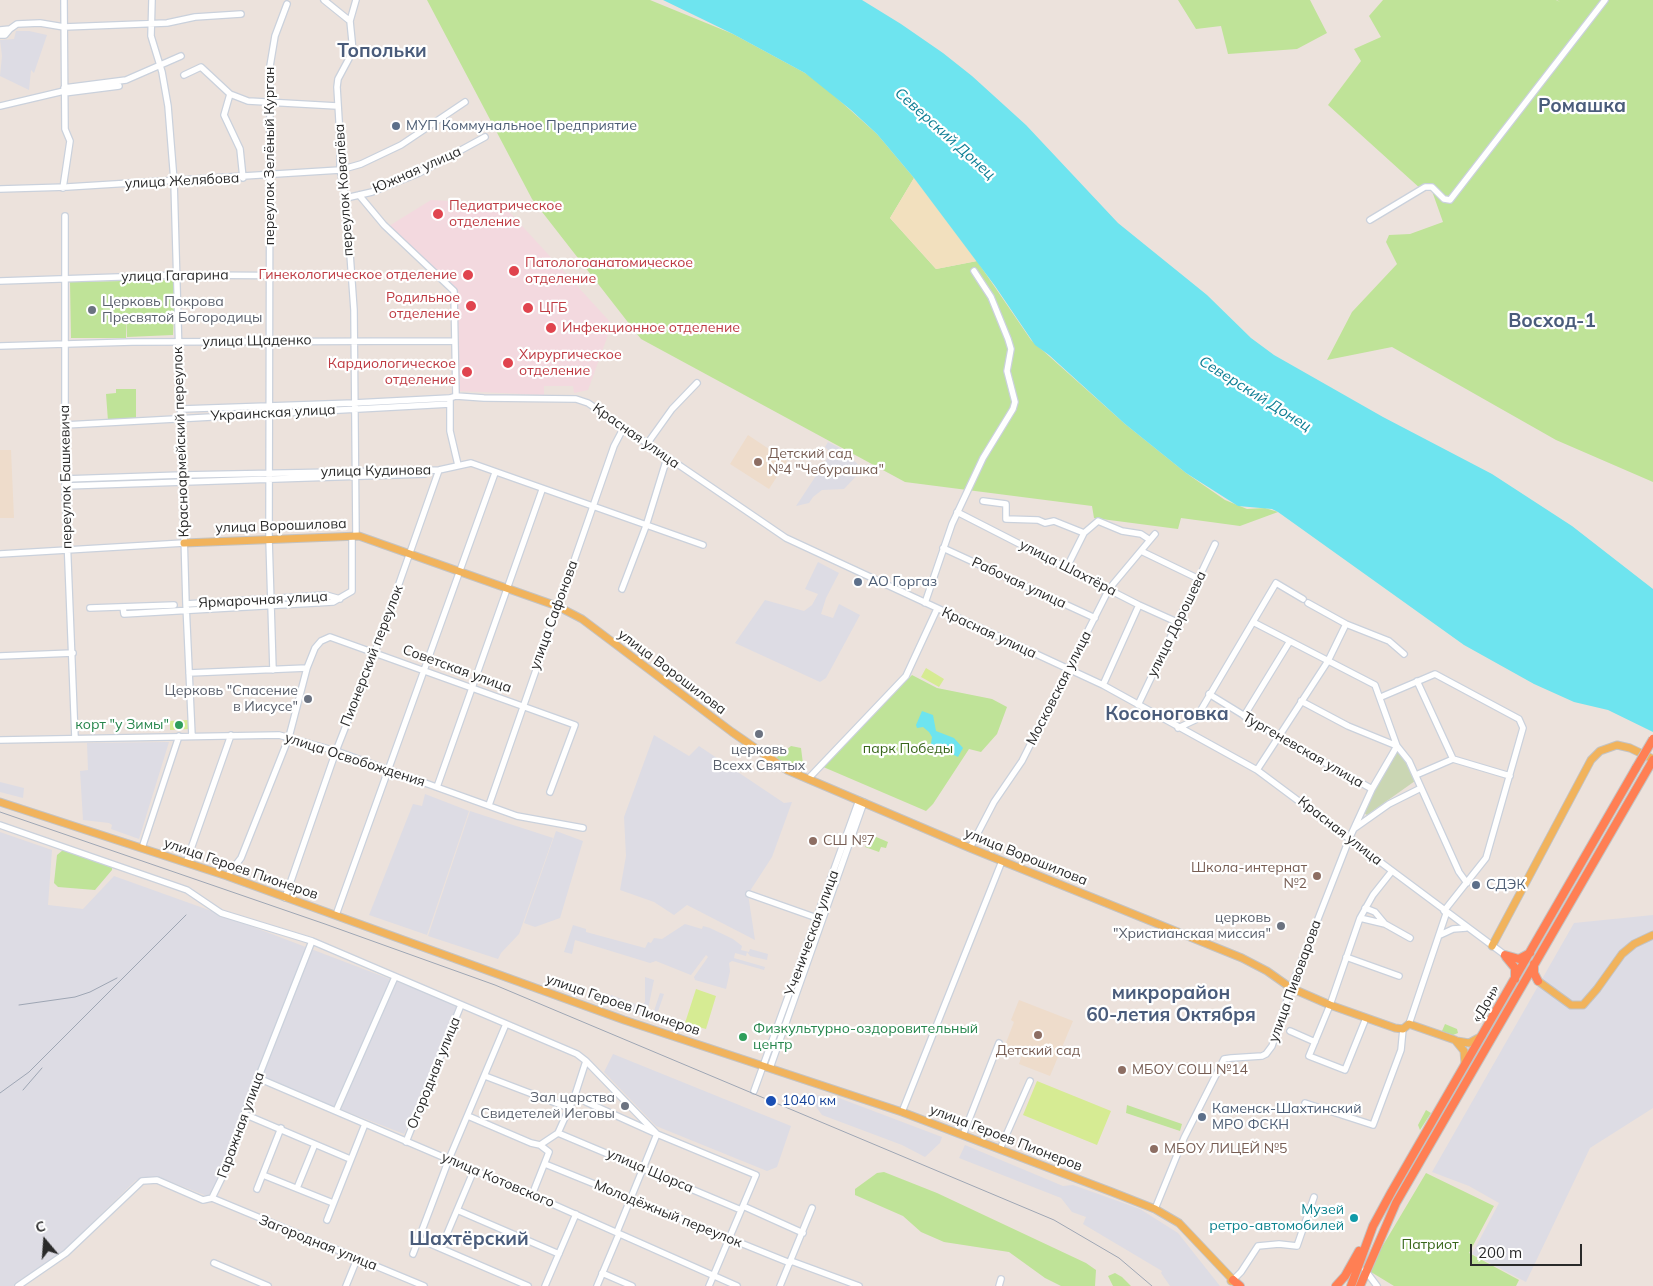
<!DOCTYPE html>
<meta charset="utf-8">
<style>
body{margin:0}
#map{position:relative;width:1653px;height:1286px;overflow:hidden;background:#ece2dc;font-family:Mulish,sans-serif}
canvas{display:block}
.north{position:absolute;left:20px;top:1216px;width:50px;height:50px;-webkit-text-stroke:4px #fff;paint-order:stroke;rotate:342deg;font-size:14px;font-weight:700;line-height:20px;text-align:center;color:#2a2a2a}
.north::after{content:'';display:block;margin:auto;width:18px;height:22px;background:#2a2a2a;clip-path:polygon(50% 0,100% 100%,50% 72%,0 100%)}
.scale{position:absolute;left:1470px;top:1244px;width:112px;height:22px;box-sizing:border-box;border:2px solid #2a2a2a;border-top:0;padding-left:6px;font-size:15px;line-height:18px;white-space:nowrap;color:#2a2a2a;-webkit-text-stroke:4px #fff;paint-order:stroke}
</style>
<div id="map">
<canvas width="1653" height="1286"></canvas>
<div class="north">С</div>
<div class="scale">200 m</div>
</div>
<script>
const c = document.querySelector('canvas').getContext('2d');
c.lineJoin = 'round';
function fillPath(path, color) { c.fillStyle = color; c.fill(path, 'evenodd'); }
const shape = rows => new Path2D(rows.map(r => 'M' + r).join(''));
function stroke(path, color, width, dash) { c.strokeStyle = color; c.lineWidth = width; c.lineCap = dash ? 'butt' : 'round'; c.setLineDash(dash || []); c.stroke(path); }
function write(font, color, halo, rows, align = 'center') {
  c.font = font + ' Mulish,sans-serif'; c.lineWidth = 4.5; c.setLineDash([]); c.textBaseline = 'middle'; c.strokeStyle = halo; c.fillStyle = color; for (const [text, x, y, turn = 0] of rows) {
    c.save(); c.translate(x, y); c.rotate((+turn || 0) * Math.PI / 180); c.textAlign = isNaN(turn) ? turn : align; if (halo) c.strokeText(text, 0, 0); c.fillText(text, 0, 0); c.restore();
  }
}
fillPath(shape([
 [16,31,29,31,47,35,34,73,31,70,29,90,0,76,2,56,0,40,14,39],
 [828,442,840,448,863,469,844,489,822,490,813,497,809,503,796,506,831,453,825,447],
 [818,562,839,573,826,598,821,614,833,618,839,604,860,615,826,678,820,682,735,643,765,600,804,611,812,605,818,594,805,589],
 [654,735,689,756,699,746,784,803,792,802,772,857,748,894,755,940,687,905,674,915,654,902,620,890,626,856,624,817],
 [169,742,139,839,111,829,112,825,109,823,83,820,80,771,88,770,87,743],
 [0,782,24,788,23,798,0,792],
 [425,794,469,811,427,935,369,915,413,804,422,806],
 [470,811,553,838,519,934,501,953,498,959,428,936],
 [556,831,583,841,560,918,535,927,524,923],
 [0,832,52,850,48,905,83,909,114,876,206,909,458,1005,404,1134,261,1078,214,1190,207,1196,156,1176,136,1180,58,1256,13,1286,0,1286],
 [1653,915,1653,1108,1590,1148,1526,1282,1472,1254,1499,1203,1469,1186,1432,1172,1574,923],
 [685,924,702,929,703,926,710,928,733,939,742,946,741,950,749,952,750,949,768,954,767,960,750,956,747,952,746,956,735,953,734,958,765,967,764,970,732,961,729,963,730,971,726,989,695,980,694,977,708,957,706,955,691,975,656,961,650,963,575,940,572,954,564,952,573,925,586,929,586,932,645,948,648,942,651,943,654,938,662,939],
 [645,977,654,980,648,1009,654,1011,660,993,664,994,655,1020,603,1002,606,996,610,997,611,995,641,1006,645,1002],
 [613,1054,791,1126,777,1167,767,1171,656,1126,604,1072],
 [817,1095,839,1098,942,1137,940,1143,925,1157,902,1145,822,1115,814,1104],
 [965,1145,1063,1186,1073,1185,1140,1209,1178,1233,1220,1286,1170,1286,1161,1273,1162,1271,1083,1224,1086,1217,1072,1212,1061,1198,959,1158]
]), '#dddce4');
fillPath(shape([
 [748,435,787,461,769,489,730,464],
 [0,450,11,450,14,518,0,518],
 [1019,1000,1073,1021,1050,1076,1019,1064,1022,1055,1004,1048,1014,1022,1011,1020]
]), '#eedccb');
fillPath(shape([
 [431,200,502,204,612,324,588,390,574,393,573,386,544,386,544,395,459,391,457,292,389,226]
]), '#f3d9df');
fillPath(shape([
 [427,0,650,0,733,34,805,73,820,83,877,134,914,178,890,218,936,269,977,261,1031,340,1125,424,1186,473,1225,500,1247,509,1265,508,1278,512,1240,526,1181,518,1178,529,1094,518,1092,506,905,482,641,339,532,199],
 [1178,0,1310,0,1327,33,1297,49,1228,54,1221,26,1196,29],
 [1383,0,1556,0,1560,2,1557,0,1653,0,1653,482,1556,440,1392,347,1327,360,1352,312,1397,264,1386,242,1389,235,1410,234,1443,222,1432,191,1422,190,1328,105,1361,61,1354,49,1381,37,1369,16],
 [175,280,173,335,127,337,126,315,126,338,71,338,70,282],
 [116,389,136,389,136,419,108,421,106,394,116,393],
 [912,675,937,688,992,699,1007,707,997,734,981,752,969,749,933,804,926,811,821,766],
 [791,746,801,748,804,772,776,758],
 [856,814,771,1059,769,1059],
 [874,836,888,842,886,848,881,847,879,852,865,847],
 [63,850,112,867,112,870,95,890,58,887,54,883,57,855],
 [1445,1024,1457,1029,1458,1033,1453,1035,1442,1031],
 [1127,1105,1182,1124,1180,1131,1126,1113],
 [1426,1110,1431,1113,1420,1130,1418,1125],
 [884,1172,937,1193,1086,1263,1096,1270,1095,1286,1061,1286,1045,1278,1009,1252,944,1242,921,1232,903,1216,855,1195,855,1189,877,1173],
 [1426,1173,1494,1206,1469,1253,1519,1280,1516,1286,1394,1286,1371,1272,1382,1247],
 [1115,1273,1122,1277,1131,1286,1113,1286,1108,1276]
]), '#bfe398');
fillPath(shape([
 [914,178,942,214,977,261,936,269,890,218]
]), '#f2e0be');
fillPath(shape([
 [1397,752,1401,753,1415,781,1367,815,1364,813,1375,788]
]), '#cad6b3');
fillPath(shape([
 [926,668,944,679,939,687,921,677],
 [188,720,189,729,170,730,170,721],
 [696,989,716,996,706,1029,685,1023],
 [1037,1081,1111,1111,1097,1145,1023,1115]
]), '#d6eb93');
fillPath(shape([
 [663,0,862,0,901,24,943,53,972,76,1026,125,1118,223,1207,295,1251,338,1274,355,1383,417,1492,474,1572,526,1653,589,1653,732,1608,710,1574,702,1534,684,1464,645,1278,512,1272,509,1238,506,1186,473,1125,424,1049,355,1035,345,995,286,914,178,877,134,851,110,805,73,733,34],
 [922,711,933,715,936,731,954,738,963,748,958,757,931,744,932,737,929,732,923,727,917,728,916,725]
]), '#6ee4ef');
const minor = shape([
 [152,0,151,36,162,72,168,106,174,181,186,604,192,736],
 [324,0,350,21],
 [0,30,10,29,17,24,40,23,64,27,167,23,195,17,241,14],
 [0,35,5,35,10,29],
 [184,75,201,67,230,94,248,101,337,106],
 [64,88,126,80,181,56],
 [64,93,119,86],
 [230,94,224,115,240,149,243,178],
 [0,106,64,91],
 [63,188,70,141,65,129,64,0],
 [0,189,67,187,340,170,361,164,401,145,465,102],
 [359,195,384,225,454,291,456,396],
 [346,198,372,192,419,173,485,137],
 [65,216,65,486,75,738],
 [1370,220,1425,187,1432,187,1444,199,1450,200,1605,0],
 [0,281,178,275,350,276],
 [0,346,132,342,454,341],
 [456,396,484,398,576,399,588,403,786,538,1103,685,1257,770,1505,955],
 [450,400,450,431,458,465],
 [182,409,354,403,450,398,456,396],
 [65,425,450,404],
 [647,444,672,409,697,383],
 [65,479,182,475,439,470,471,463,703,545],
 [65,486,425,474],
 [983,501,1006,504,1006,519,1038,520,1045,523,1054,521,1084,533,1098,521,1122,531,1141,534,1150,540],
 [957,512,1139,605,1179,623],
 [356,536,354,310,346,198,340,170,340,137,337,87,338,79,353,51,350,21,356,0],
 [943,548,1095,618],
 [1141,551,1199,579],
 [0,554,184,543],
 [1067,567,1084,533],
 [622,589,646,526,667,458],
 [925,603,952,524,983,458,1013,409,1015,402,1007,371,1011,349,1008,339,991,297,974,271],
 [1308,603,1346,624,1389,641,1404,654],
 [186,604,326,595,340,599],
 [123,607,124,614,333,602,352,591,352,536],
 [90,608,174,605],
 [1253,622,1375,685,1397,746,1409,761,1459,872,1467,883],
 [0,656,73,653],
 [273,670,269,539,270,66,275,36,287,4],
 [189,673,307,668],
 [1417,681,1453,759],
 [1103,685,1139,605],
 [1209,694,1279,737,1372,789],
 [1381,697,1435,674,1519,719,1523,728,1486,858,1444,911],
 [1138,705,1215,544],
 [1244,716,1290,641],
 [1178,728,1195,720,1276,583,1303,599],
 [0,740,279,735,336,751,517,816,583,828],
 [1257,770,1328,661,1346,624],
 [1416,775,1453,759,1510,776],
 [808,779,906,676,937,609],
 [437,787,542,490],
 [489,805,614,446,624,427],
 [0,825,187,890,221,913,312,941,577,1054,586,1061,657,1134,756,1175,709,1286],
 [1355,828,1389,804,1421,788],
 [142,848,179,736],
 [970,848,994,802,1022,761,1109,589,1155,534],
 [186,863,231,735],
 [227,876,241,858,289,737,307,668,315,648,321,641,330,637,575,725,550,792],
 [749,894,817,918],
 [285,898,336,751,375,652,439,470],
 [1365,908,1375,912,1385,924],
 [336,915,495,473],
 [1360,918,1385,924,1410,938],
 [1440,935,1453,929,1466,928],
 [1346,957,1399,976],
 [1366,1018,1345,1070,1309,1056,1330,1005,1360,918,1373,895,1392,871],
 [1409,1024,1446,914],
 [1290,1031,1315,1042],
 [770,1068,864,802],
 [485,1076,569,1108],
 [258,1078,532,1195,737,1286],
 [754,1091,859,800],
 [575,1095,586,1102,657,1134,617,1232],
 [1305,1103,1373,1125,1401,1050,1403,1029],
 [336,1111,395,977],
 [902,1112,1002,861],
 [244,1114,350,1159],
 [468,1116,531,1143,540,1145],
 [558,1133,741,1210],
 [963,1135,999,1043],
 [406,1142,461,1005],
 [1000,1149,1030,1081],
 [545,1164,790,1263],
 [263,1175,333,1203],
 [297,1188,315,1144],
 [257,1189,281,1128],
 [532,1195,549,1152,540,1145,558,1133,575,1095,586,1061],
 [212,1198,424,1286],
 [743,1206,803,1233],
 [1155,1209,1184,1138,1221,1065,1224,1059,1231,1058,1262,1056,1266,1054,1272,1046,1291,988,1350,837,1372,789,1397,746,1348,726,1301,701],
 [457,1210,559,1254],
 [327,1220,365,1124],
 [419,1239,528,1286],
 [441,1248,474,1170],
 [413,1254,449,1159,506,1024],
 [791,1261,859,1286],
 [214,1263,268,1286],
 [1365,1270,1377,1286],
 [602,1273,632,1286],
 [1233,1280,1241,1272,1258,1246,1279,1244,1297,1246,1314,1197],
 [18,1286,66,1253,142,1181,157,1180,203,1200,212,1198,229,1163,244,1114,312,941],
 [346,1286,357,1259],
 [545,1286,576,1214],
 [597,1286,619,1234],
 [780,1286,812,1208],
 [999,1286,1001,1279]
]);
const major = shape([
 [184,543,359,536,557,606,582,619,732,732,787,770,970,848,1242,958,1267,971,1291,988,1330,1005,1395,1028,1403,1029,1409,1024,1455,1040,1464,1051,1465,1064],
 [0,802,227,876,624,1020,902,1112,1112,1192,1155,1209,1179,1223,1233,1280,1231,1281],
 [1492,946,1591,760,1600,751,1617,745,1630,748,1653,759],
 [1538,981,1571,1005,1583,1005,1597,989,1622,954,1634,944,1653,935],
 [1457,1041,1469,1043,1482,1036]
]);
const highway = shape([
 [1505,955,1519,959,1530,953],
 [1506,957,1515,968,1515,979],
 [1534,964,1534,973,1538,981],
 [1233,1280,1240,1286],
 [1336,1286,1345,1276,1359,1251],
 [1351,1286,1373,1226,1392,1191,1636,768],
 [1360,1286,1396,1203,1653,760]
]);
stroke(minor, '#cad1dc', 8);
stroke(major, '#c3c3c3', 9);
stroke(highway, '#c3c3c3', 10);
stroke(minor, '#fff', 5.5);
stroke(major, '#f1b35c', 7);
stroke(highway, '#ff7f54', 8);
stroke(shape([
 [0,812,325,924,495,985,1054,1220,1119,1258,1152,1286],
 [19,1005,75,997,90,992,117,978],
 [23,1090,42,1068],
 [0,1093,29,1072,186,915]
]), '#9ea6b4', 1);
const highwayBridge = shape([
 [1636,768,1653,739]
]);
stroke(highwayBridge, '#c3c3c3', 10, []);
stroke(highwayBridge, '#ff7f54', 8);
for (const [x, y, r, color] of [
 [396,126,5,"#5c6f8a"],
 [438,214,6,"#e0444e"],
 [514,271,6,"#e0444e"],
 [468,275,6,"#e0444e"],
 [471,306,6,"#e0444e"],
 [528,308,6,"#e0444e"],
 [92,310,5,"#6b7280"],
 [551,328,6,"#e0444e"],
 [508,363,6,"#e0444e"],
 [467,372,6,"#e0444e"],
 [758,462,5,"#8d6e63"],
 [858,582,5,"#5c6f8a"],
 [308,699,5,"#6b7280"],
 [179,725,5,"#2e9e5b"],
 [759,734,5,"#6b7280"],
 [813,841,5,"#8d6e63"],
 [1317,876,5,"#8d6e63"],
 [1476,885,5,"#5c6f8a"],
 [1281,926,5,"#6b7280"],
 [1038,1035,5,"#8d6e63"],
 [743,1037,5,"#2e9e5b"],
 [1122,1070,5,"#8d6e63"],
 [771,1101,6,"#1a4fb4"],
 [625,1106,5,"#6b7280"],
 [1202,1117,5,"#5c6f8a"],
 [1154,1149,5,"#8d6e63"],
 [1354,1218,5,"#0f9aa8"]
]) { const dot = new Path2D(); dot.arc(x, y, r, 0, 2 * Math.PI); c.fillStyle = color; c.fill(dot); stroke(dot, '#fff', 2); }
write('14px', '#4e5e75', '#fff', [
 ["МУП Коммунальное Предприятие",406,126],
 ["АО Горгаз",868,582],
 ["СДЭК",1486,885],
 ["Каменск-Шахтинский",1212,1109],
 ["МРО ФСКН",1212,1125]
], 'left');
write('14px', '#2a2a2a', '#fff', [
 ["переулок Зелёный Курган",270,156,-90],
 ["Южная улица",417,170,-24],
 ["улица Желябова",182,181,-3],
 ["переулок Ковалёва",344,190,-94],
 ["улица Гагарина",175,276,-1],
 ["улица Щаденко",257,341,-1],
 ["Украинская улица",273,413,-3],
 ["Красная улица",636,436,35],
 ["Красноармейский переулок",181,442,-92],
 ["улица Кудинова",376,471,-1],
 ["переулок Башкевича",66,477,-91],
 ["улица Ворошилова",281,526,-2],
 ["улица Шахтёра",1068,568,27],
 ["Рабочая улица",1019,583,25],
 ["Ярмарочная улица",263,600,-3],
 ["улица Сафонова",554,615,-70],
 ["улица Дорошева",1177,624,-64],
 ["Красная улица",989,633,25],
 ["Пионерский переулок",372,656,-69],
 ["Советская улица",457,669,20],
 ["улица Ворошилова",672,672,37],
 ["Московская улица",1059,688,-63],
 ["Тургеневская улица",1303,750,30],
 ["улица Освобождения",355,760,18],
 ["Красная улица",1340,831,38],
 ["улица Ворошилова",1026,857,22],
 ["улица Героев Пионеров",241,869,19],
 ["Ученическая улица",812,933,-70],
 ["улица Пивоварова",1295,981,-70],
 ["«Дон»",1486,1004,-60],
 ["улица Героев Пионеров",623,1005,19],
 ["Огородная улица",434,1073,-68],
 ["Гаражная улица",241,1125,-70],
 ["улица Героев Пионеров",1006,1138,21],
 ["улица Щорса",650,1171,23],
 ["улица Котовского",498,1180,23],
 ["Молодёжный переулок",668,1214,22],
 ["Загородная улица",318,1243,22]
]);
write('14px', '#be3a42', '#fff', [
 ["Педиатрическое",449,206],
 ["отделение",449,222],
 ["Патологоанатомическое",525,263],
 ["отделение",525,279],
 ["Гинекологическое отделение",457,275,"right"],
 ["Родильное",460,298,"right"],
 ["отделение",460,314,"right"],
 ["ЦГБ",539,308],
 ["Инфекционное отделение",562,328],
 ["Хирургическое",519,355],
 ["отделение",519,371],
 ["Кардиологическое",456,364,"right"],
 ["отделение",456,380,"right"]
], 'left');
write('14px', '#5b616d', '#fff', [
 ["Церковь Покрова",102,302,"left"],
 ["Пресвятой Богородицы",102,318,"left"],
 ["Церковь \"Спасение",298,691],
 ["в Иисусе\"",298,707],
 ["церковь",759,750,"center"],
 ["Всехх Святых",759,766,"center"],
 ["церковь",1271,918],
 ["\"Христианская миссия\"",1271,934],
 ["Зал царства",615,1098],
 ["Свидетелей Иеговы",615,1114]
], 'right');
write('14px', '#785e54', '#fff', [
 ["Детский сад",768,454],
 ["№4 \"Чебурашка\"",768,470],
 ["СШ №7",823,841],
 ["Школа-интернат",1307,868,"right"],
 ["№2",1307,884,"right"],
 ["Детский сад",1038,1051,"center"],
 ["МБОУ СОШ №14",1132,1070],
 ["МБОУ ЛИЦЕЙ №5",1164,1149]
], 'left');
write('14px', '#27864d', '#fff', [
 ["корт \"у Зимы\"",169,725],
 ["Физкультурно-оздоровительный",753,1029,"left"],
 ["центр",753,1045,"left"]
], 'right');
write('14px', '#38671a', '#fff', [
 ["парк Победы",908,749],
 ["Патриот",1430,1245]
]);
write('14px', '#164399', '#fff', [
 ["1040 км",782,1101]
], 'left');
write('14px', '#0d838f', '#fff', [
 ["Музей",1344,1210],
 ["ретро-автомобилей",1344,1226]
], 'right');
write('italic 15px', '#0d7e94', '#fff', [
 ["Северский Донец",945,134,42],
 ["Северский Донец",1255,394,32]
]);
write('bold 19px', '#4a5c7b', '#fff', [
 ["Топольки",382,51],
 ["Ромашка",1582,106],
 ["Восход-1",1552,321],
 ["Косоноговка",1167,714],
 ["микрорайон",1171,993],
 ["60-летия Октября",1171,1015],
 ["Шахтёрский",469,1239]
]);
</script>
